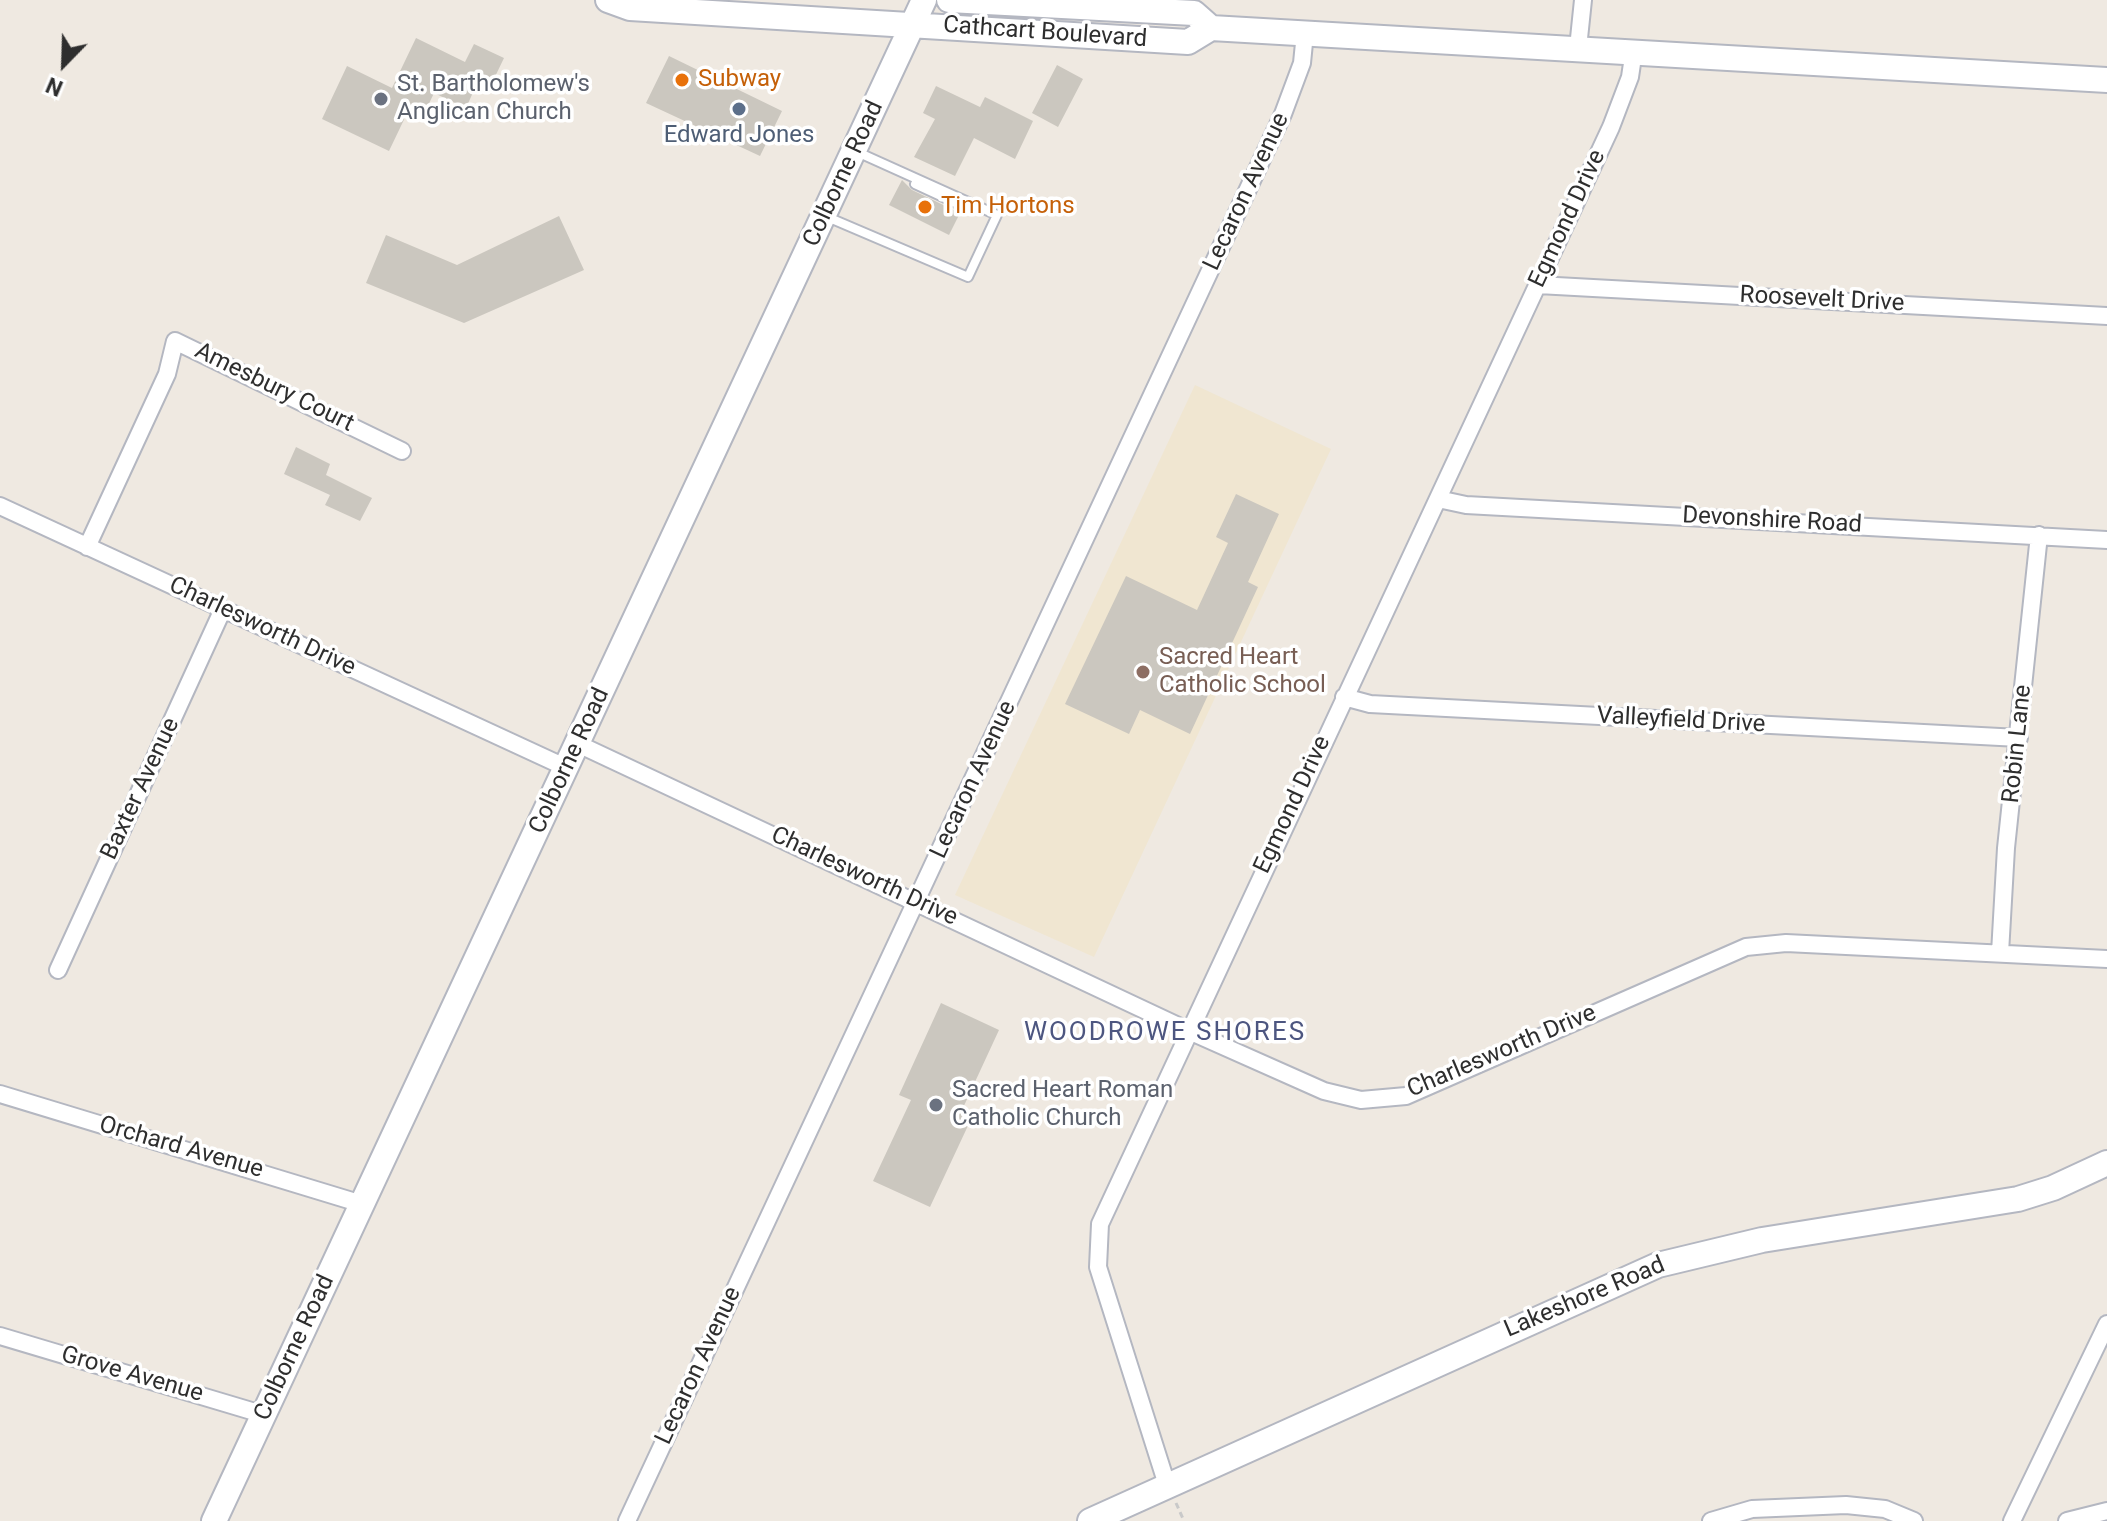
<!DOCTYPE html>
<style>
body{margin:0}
#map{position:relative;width:2107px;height:1521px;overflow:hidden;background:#efe9e1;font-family:Roboto,sans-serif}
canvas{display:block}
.north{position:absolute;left:24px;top:24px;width:80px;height:80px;-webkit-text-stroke:6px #fff;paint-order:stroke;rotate:203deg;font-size:22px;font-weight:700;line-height:32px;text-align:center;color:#2e2e2e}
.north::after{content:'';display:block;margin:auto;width:28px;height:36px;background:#2e2e2e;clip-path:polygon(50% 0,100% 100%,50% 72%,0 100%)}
</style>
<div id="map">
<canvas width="2107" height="1521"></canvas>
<div class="north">N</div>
</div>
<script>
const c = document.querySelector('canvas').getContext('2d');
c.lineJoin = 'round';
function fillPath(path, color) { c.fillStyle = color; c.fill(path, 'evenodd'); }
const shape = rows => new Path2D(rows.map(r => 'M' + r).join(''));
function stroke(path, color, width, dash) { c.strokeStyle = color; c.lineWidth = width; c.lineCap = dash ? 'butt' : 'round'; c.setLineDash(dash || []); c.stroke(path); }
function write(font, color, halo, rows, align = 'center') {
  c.font = font + ' Roboto,sans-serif'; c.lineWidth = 7; c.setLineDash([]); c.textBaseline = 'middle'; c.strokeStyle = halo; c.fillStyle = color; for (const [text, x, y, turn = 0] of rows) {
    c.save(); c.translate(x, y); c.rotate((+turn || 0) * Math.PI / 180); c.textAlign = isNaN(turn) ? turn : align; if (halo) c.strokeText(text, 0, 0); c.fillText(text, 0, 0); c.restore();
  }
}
fillPath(shape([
 [1195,385,1331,449,1094,957,955,895]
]), '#f0e6d1');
fillPath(shape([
 [416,38,465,62,474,44,504,58,491,85,479,79,466,108,434,93,425,112,411,105,389,151,322,119,347,66,392,88],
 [669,56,782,111,760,156,646,103],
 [1057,65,1083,79,1058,127,1032,113],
 [936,86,980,107,985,97,1033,121,1015,159,974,138,955,176,914,157,935,119,923,113],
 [902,180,912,190,960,213,949,235,889,205],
 [559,216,584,270,464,323,366,283,386,235,457,265],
 [296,447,330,464,326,475,372,498,360,521,325,505,330,495,284,474],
 [1236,494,1279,514,1248,582,1258,587,1190,734,1140,710,1129,734,1065,704,1126,576,1197,610,1228,543,1216,537],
 [941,1003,999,1030,962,1110,973,1115,930,1207,873,1181,911,1100,899,1095]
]), '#cbc7bf');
const lane = shape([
 [915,184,969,209,980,209],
 [825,216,968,277,997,215,855,151]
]);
const street = shape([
 [1578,48,1583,0],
 [1538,285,2107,316],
 [1438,499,1466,505,2107,540],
 [0,506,567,768],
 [87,547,167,374,175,341,402,451],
 [1344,697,1370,704,2019,738],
 [578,744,1189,1031,1324,1091,1361,1100,1406,1096,1746,947,1786,943,2107,959],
 [2000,953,2006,848,2039,535],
 [58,970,223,609],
 [0,1094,362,1204],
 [0,1336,265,1415],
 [1167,1485,1098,1267,1100,1224,1611,127,1630,77,1634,50],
 [627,1521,1283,114,1302,63,1305,33],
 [1711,1521,1752,1509,1846,1505,1885,1509,1914,1521],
 [2012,1521,2107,1324],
 [2067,1521,2107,1511]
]);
const secondary = shape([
 [608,0,630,8,1188,42,1211,28],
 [949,0,1194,13,1211,28],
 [1211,28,2107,80],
 [214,1521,924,0],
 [1090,1521,1658,1265,1762,1240,2018,1199,2053,1188,2107,1163]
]);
stroke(lane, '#b4b7c1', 12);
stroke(street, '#b4b7c1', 20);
stroke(secondary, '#b4b7c1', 28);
stroke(shape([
 [1176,1503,1184,1521]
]), '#c9c9c9', 3, [6, 4]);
stroke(lane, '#fff', 8);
stroke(street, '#fff', 16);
stroke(secondary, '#fff', 24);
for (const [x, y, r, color] of [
 [682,80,8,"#e8710a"],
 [381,99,8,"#6b7280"],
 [739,109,8,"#5c6f8a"],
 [925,207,8,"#e8710a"],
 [1143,672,8,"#8d6e63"],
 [936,1105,8,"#6b7280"]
]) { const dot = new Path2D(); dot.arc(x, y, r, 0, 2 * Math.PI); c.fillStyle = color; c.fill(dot); stroke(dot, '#fff', 3); }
write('24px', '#2e2e2e', '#fff', [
 ["Cathcart Boulevard",1045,33,4],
 ["Colborne Road",844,174,-65],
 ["Lecaron Avenue",1247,192,-65],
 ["Egmond Drive",1568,219,-65],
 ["Roosevelt Drive",1822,300,3],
 ["Amesbury Court",274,388,26],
 ["Devonshire Road",1772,521,3],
 ["Charlesworth Drive",262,627,25],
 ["Valleyfield Drive",1681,721,3],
 ["Robin Lane",2018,744,-84],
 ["Colborne Road",570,761,-65],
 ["Lecaron Avenue",974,780,-65],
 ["Baxter Avenue",141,789,-65],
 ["Egmond Drive",1293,805,-65],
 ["Charlesworth Drive",864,877,25],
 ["Charlesworth Drive",1502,1052,-23],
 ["Orchard Avenue",181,1148,16],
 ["Lakeshore Road",1585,1298,-23],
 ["Colborne Road",295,1348,-65],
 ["Lecaron Avenue",699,1366,-65],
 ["Grove Avenue",132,1375,16]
]);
write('24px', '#c56008', '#fff', [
 ["Subway",698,80],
 ["Tim Hortons",941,207]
], 'left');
write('24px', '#5b616d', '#fff', [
 ["St. Bartholomew's",397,85],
 ["Anglican Church",397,113],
 ["Sacred Heart Roman",952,1091],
 ["Catholic Church",952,1119]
], 'left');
write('24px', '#4e5e75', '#fff', [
 ["Edward Jones",739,136]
]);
write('24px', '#785e54', '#fff', [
 ["Sacred Heart",1159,658],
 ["Catholic School",1159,686]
], 'left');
c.letterSpacing = '2px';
write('26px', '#4d5680', '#fff', [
 ["WOODROWE SHORES",1165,1033]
]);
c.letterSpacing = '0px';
</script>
